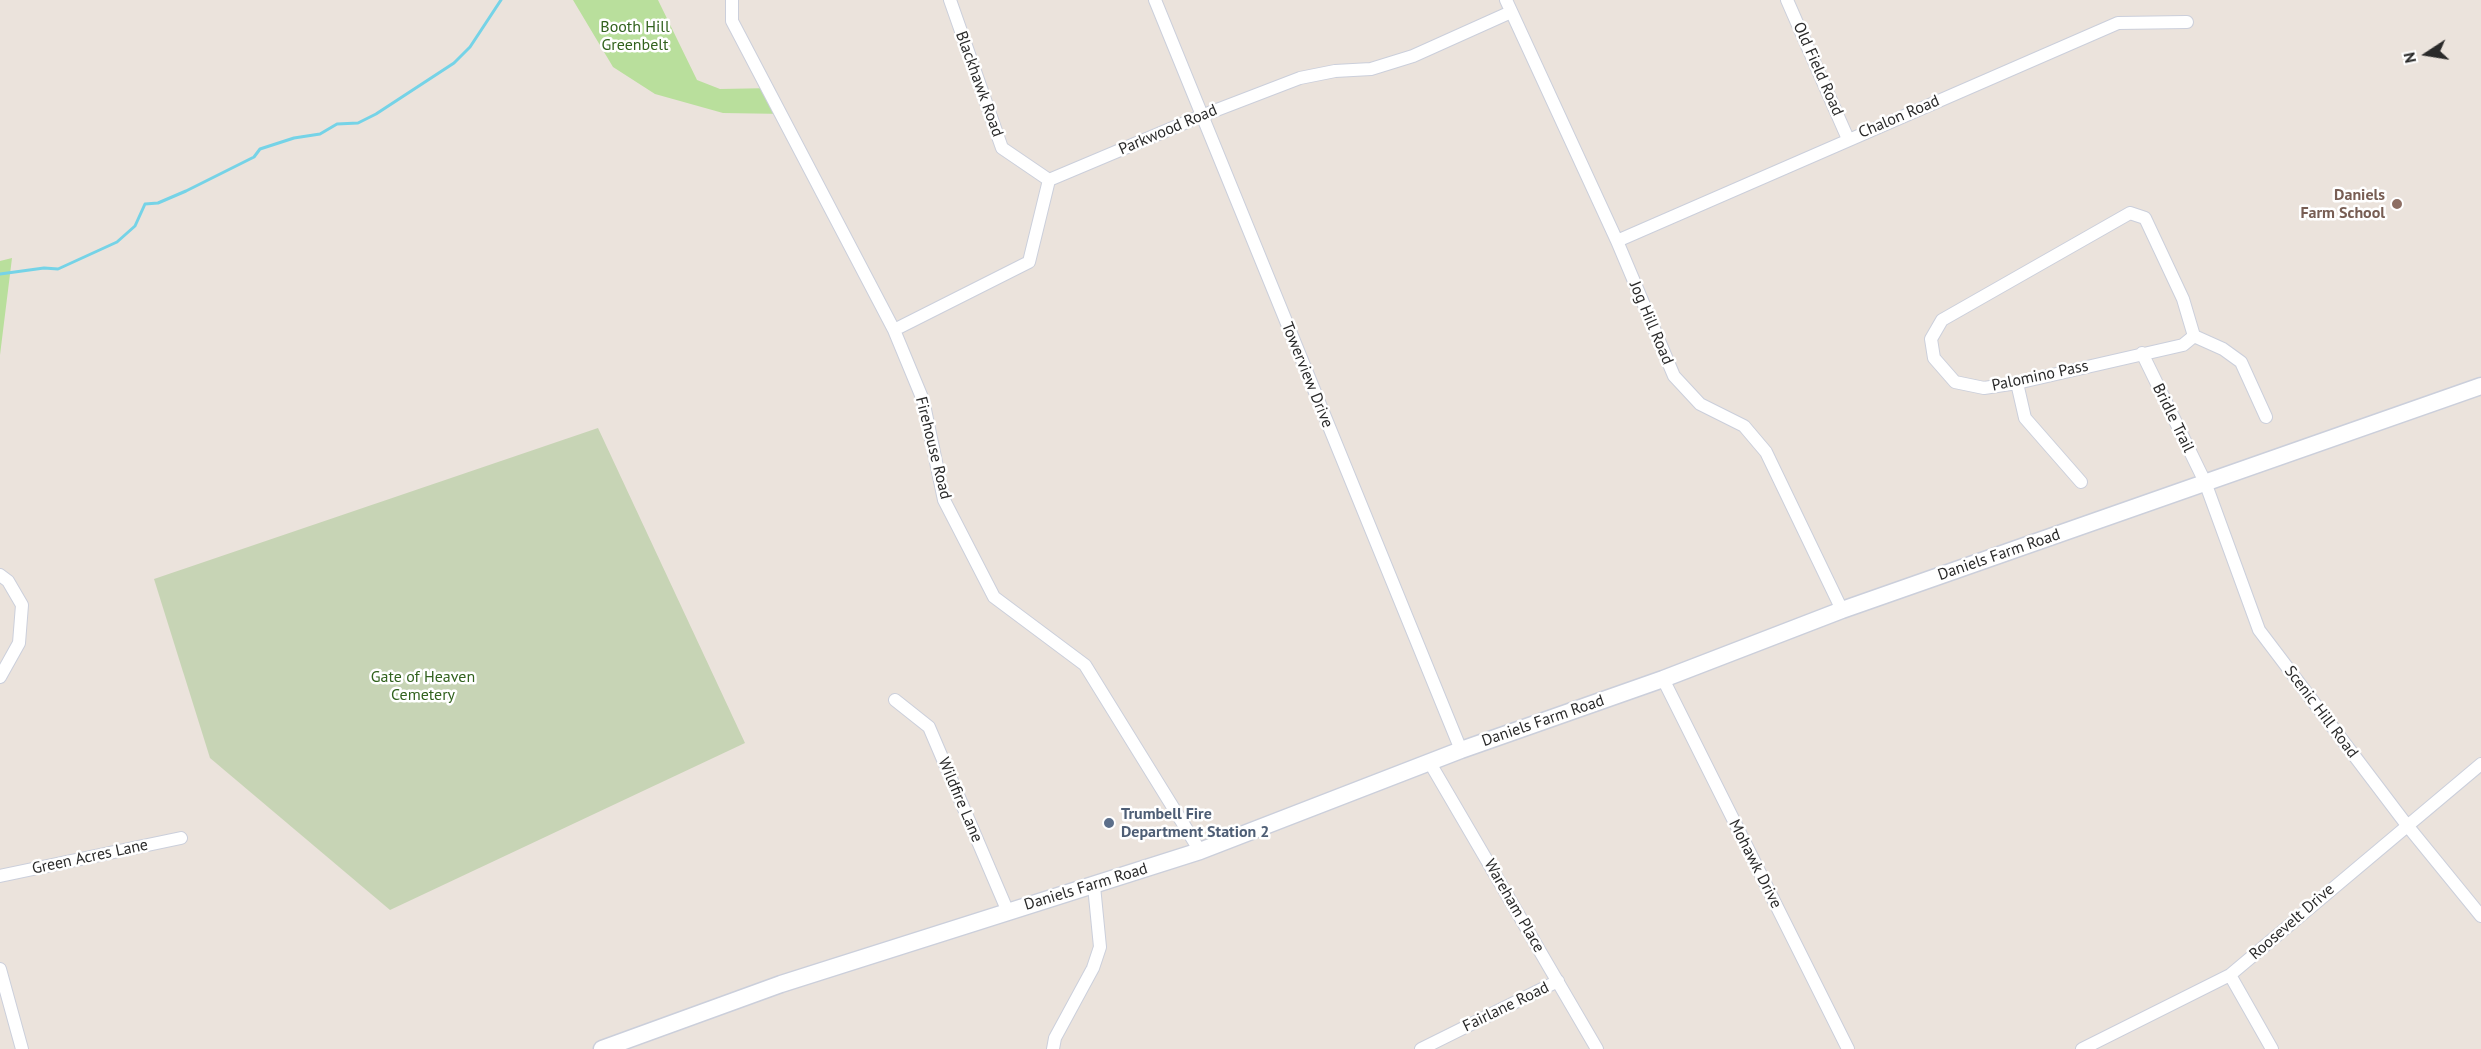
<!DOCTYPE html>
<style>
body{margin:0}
#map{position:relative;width:2481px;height:1049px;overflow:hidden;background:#ebe3dc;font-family:"PT Sans",sans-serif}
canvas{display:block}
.north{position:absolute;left:2397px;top:24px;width:60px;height:60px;-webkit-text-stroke:4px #fff;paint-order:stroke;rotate:258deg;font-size:16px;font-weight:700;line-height:24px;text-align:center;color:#2a2a2a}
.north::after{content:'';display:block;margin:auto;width:21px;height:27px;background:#2a2a2a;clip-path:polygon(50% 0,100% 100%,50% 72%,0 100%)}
</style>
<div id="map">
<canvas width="2481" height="1049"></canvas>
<div class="north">N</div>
</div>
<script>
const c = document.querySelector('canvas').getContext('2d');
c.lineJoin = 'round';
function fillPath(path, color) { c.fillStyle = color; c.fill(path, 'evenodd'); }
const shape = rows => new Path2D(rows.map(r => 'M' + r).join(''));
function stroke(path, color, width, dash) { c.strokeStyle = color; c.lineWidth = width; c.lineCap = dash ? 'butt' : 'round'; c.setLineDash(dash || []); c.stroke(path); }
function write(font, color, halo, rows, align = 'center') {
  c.font = font + ' "PT Sans",sans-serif'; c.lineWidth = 5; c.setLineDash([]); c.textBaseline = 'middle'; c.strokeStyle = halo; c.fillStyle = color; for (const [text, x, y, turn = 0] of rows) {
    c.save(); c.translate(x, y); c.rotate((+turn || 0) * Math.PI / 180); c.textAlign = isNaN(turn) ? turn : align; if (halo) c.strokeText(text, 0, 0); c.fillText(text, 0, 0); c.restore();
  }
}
fillPath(shape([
 [573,0,658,0,697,80,720,89,774,88,786,114,723,113,655,94,613,67],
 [12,258,0,355,0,261]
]), '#b9df9c');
fillPath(shape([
 [598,428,745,743,390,910,210,758,154,579]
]), '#c7d4b5');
stroke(shape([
 [0,274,44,268,58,269,117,242,135,226,145,204,158,203,186,191,254,157,260,149,294,138,320,134,337,124,358,123,376,114,454,63,470,47,501,0]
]), '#75d3e7', 3);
const minor = shape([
 [732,0,732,21,894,330,923,400,944,500,994,597,1085,665,1200,851],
 [950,0,1002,148,1049,180],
 [1155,0,1461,750],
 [1506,0,1617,241,1674,376,1700,404,1744,426,1766,452,1842,610],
 [1787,0,1848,139],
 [1049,180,1201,116,1300,78,1335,71,1371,69,1413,56,1511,12],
 [2130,213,2145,218,2183,299,2194,336,2183,345,2017,383,1984,388,1955,382,1934,358,1931,339,1942,320,2130,213],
 [1617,241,2118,23,2187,22],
 [894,330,1029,262,1049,180],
 [2194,336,2223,349,2241,362,2266,417],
 [2142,353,2205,482,2259,630,2406,824,2481,916],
 [2017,383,2025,418,2081,482],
 [0,575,8,581,22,605,19,643,0,677],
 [1663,679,1848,1049],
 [895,700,929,727,1008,912],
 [1430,763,1597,1049],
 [0,876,181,838],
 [0,969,22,1049],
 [2230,975,2272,1049],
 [1053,1049,1055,1038,1093,968,1100,947,1094,886],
 [1421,1049,1558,981],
 [2082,1049,2230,975,2481,764]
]);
const secondary = shape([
 [602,1049,781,984,1200,851,1461,750,1663,679,1842,610,2481,386]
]);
stroke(minor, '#cbcfdb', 14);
stroke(secondary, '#cbcfdb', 19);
stroke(minor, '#fff', 12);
stroke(secondary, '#fff', 16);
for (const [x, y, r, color] of [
 [2397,204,6,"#8d6e63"],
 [1109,823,6,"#5c6f8a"]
]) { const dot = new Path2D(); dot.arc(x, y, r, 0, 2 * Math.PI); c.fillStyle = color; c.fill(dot); stroke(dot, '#fff', 2); }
write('16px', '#32621e', '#fff', [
 ["Booth Hill",635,27],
 ["Greenbelt",635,45],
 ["Gate of Heaven",423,677],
 ["Cemetery",423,695]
]);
write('16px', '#2a2a2a', '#fff', [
 ["Old Field Road",1818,69,66],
 ["Blackhawk Road",979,84,70],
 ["Chalon Road",1899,117,-23],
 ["Parkwood Road",1168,130,-23],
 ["Jog Hill Road",1651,323,67],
 ["Towerview Drive",1307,375,68],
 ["Palomino Pass",2040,376,-12],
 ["Bridle Trail",2173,418,64],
 ["Firehouse Road",933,448,76],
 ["Daniels Farm Road",1999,555,-19],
 ["Scenic Hill Road",2321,712,53],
 ["Daniels Farm Road",1543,721,-19],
 ["Wildfire Lane",960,800,67],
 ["Green Acres Lane",90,857,-12],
 ["Mohawk Drive",1755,864,63],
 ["Daniels Farm Road",1086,887,-17],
 ["Wareham Place",1514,906,60],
 ["Roosevelt Drive",2292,922,-41],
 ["Fairlane Road",1506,1007,-26]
]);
write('bold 16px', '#785e54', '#fff', [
 ["Daniels",2385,195],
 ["Farm School",2385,213]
], 'right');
write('bold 16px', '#4e5e75', '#fff', [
 ["Trumbell Fire",1121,814],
 ["Department Station 2",1121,832]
], 'left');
</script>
